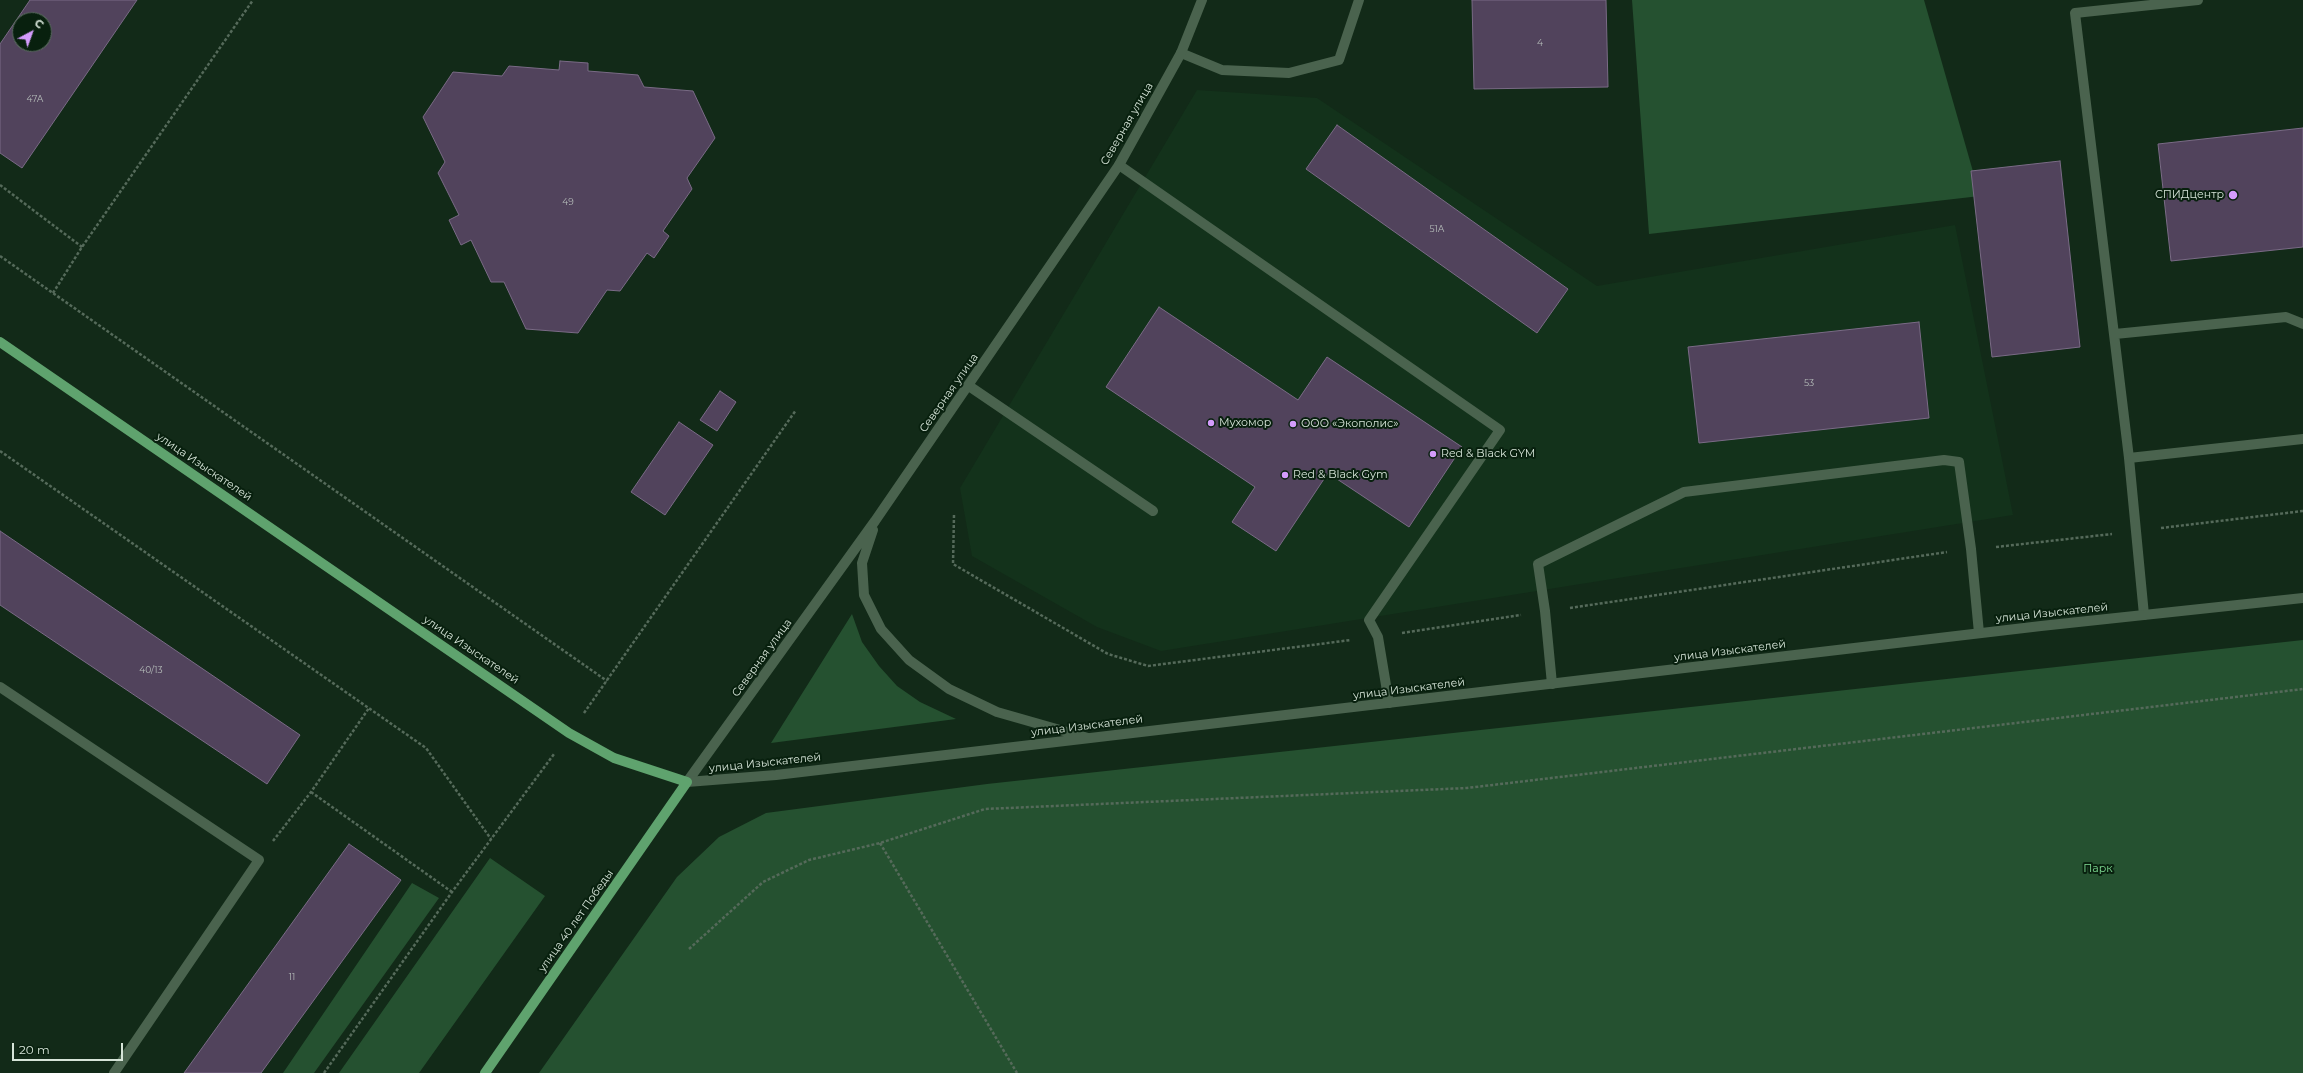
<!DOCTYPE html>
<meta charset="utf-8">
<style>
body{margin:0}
#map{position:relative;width:2303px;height:1073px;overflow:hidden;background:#122a18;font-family:Montserrat,sans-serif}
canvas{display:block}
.north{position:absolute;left:12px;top:12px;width:40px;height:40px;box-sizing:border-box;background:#08200e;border:1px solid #5a6e5f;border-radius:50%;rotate:41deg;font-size:11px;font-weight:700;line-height:16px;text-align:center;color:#d6e4d8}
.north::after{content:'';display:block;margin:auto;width:14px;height:18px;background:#d49cfc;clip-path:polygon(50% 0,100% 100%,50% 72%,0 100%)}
.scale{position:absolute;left:12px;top:1043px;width:111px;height:18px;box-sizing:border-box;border:2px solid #d6e4d8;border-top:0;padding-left:5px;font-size:12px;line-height:14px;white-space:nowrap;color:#d6e4d8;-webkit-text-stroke:3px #08200e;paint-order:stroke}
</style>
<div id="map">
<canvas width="2303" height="1073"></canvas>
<div class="north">С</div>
<div class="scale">20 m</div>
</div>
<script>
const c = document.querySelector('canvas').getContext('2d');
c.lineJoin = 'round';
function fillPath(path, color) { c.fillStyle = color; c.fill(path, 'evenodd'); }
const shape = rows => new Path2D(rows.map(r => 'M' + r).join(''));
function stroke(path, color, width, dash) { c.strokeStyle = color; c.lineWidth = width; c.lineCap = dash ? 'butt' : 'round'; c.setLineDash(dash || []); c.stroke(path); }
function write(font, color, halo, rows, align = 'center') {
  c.font = font + ' Montserrat,sans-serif'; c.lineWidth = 4; c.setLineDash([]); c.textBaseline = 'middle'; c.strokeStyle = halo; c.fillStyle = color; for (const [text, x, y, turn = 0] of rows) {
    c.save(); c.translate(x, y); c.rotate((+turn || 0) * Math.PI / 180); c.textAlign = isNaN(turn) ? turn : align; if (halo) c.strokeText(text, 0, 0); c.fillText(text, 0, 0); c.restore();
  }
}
fillPath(shape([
 [1197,90,1317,98,1597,286,1955,225,2013,515,1161,651,1097,627,972,556,960,488]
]), '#13321b');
fillPath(shape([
 [1632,0,1924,0,1980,196,1649,234],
 [852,614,862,642,879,666,897,686,920,702,956,719,771,743],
 [2303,640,2303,1073,539,1073,677,877,719,837,766,813,987,784],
 [490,858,545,896,419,1073,339,1073],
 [412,883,439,898,314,1073,283,1073]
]), '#255130');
const building = shape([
 [30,0,137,0,22,168,0,153,0,44,30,0],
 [20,20,44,20,44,44,20,44,20,20],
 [1472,0,1606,0,1608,87,1474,89,1472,0],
 [560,61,588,63,588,71,638,75,644,87,693,91,715,138,687,178,692,189,663,231,669,236,654,258,647,253,620,291,607,290,578,333,526,329,504,282,491,282,471,240,461,245,449,220,459,215,438,173,445,162,423,117,453,72,502,76,509,66,559,70,560,61],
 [1337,125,1568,289,1537,333,1306,169,1337,125],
 [2303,128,2303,247,2171,261,2158,144,2303,128],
 [2060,161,2080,347,1992,357,1971,171,2060,161],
 [1159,307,1298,400,1327,357,1462,447,1409,527,1328,473,1276,551,1232,522,1255,487,1106,387,1159,307],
 [1919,322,1929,418,1699,443,1688,347,1919,322],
 [720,391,736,402,717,431,700,420,720,391],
 [679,422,713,445,665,515,631,492,679,422],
 [0,531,300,735,267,784,0,605,0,531],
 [349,844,401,880,261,1073,184,1073,349,844]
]);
fillPath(building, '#51435c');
stroke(building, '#7a6b86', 1);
stroke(shape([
 [0,185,82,247],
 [0,256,607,681],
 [53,293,82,247,253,0],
 [0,451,426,748,491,839],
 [954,515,953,564,1108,654,1148,666,1351,640],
 [2161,528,2303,511],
 [1996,547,2112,534],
 [1570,608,1947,552],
 [1402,633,1521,615],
 [584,713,796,410],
 [311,792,452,892],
 [273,841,311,792,369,708],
 [880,843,1017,1073],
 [689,949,763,882,809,860,880,843,985,809,1467,788,2303,689],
 [324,1073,452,892,554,754]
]), '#556a5a', 2.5, [3, 2]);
stroke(shape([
 [1181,53,1222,70,1289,73,1339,60,1359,0],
 [1119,165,1500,430,1369,620,1378,637,1389,703],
 [2115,334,2286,317,2303,324],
 [969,386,1153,511],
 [2129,458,2303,439],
 [2144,615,2129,458,2075,13,2198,0],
 [1552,684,1545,611,1538,564,1684,492,1944,460,1959,462,1971,549,1979,633],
 [0,687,259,860,114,1073]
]), '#4a634e', 10);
stroke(shape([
 [873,530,862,563,864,595,881,629,909,660,949,689,997,712,1088,738],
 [687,782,875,521,1119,165,1181,53,1202,0]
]), '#4a634e', 10);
stroke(shape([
 [687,782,776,775,2041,626,2303,598]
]), '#4a634e', 10);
stroke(shape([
 [0,342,569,733,614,758,687,782,485,1073]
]), '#5fa36e', 10);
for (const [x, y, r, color] of [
 [2233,195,5,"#d49cfc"],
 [1211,423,4,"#d49cfc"],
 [1293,424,4,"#d49cfc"],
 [1433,454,4,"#d49cfc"],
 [1285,475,4,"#d49cfc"]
]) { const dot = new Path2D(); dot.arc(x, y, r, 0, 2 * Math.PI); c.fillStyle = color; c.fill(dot); stroke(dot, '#08200e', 1.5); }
write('9px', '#b5bcb9', null, [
 ["4",1540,43],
 ["47А",35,99],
 ["49",568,202],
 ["51А",1437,229],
 ["53",1809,383],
 ["40/13",151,670],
 ["11",292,977]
]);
write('11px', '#d6e4d8', '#08200e', [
 ["Северная улица",1127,124,-60],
 ["Северная улица",949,393,-55],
 ["улица Изыскателей",204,467,34],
 ["улица Изыскателей",2052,613,-6],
 ["улица Изыскателей",471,650,34],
 ["улица Изыскателей",1730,651,-7],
 ["Северная улица",762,658,-54],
 ["улица Изыскателей",1409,689,-7],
 ["улица Изыскателей",1087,726,-7],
 ["улица Изыскателей",765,763,-6],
 ["улица 40 лет Победы",576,921,-55]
]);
write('11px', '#d6e4d8', '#08200e', [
 ["СПИДцентр",2224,195,"right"],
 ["Мухомор",1219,423],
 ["ООО «Экополис»",1301,424],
 ["Red & Black GYM",1441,454],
 ["Red & Black Gym",1293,475]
], 'left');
write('11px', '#80dd95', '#08200e', [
 ["Парк",2098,869]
]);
</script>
